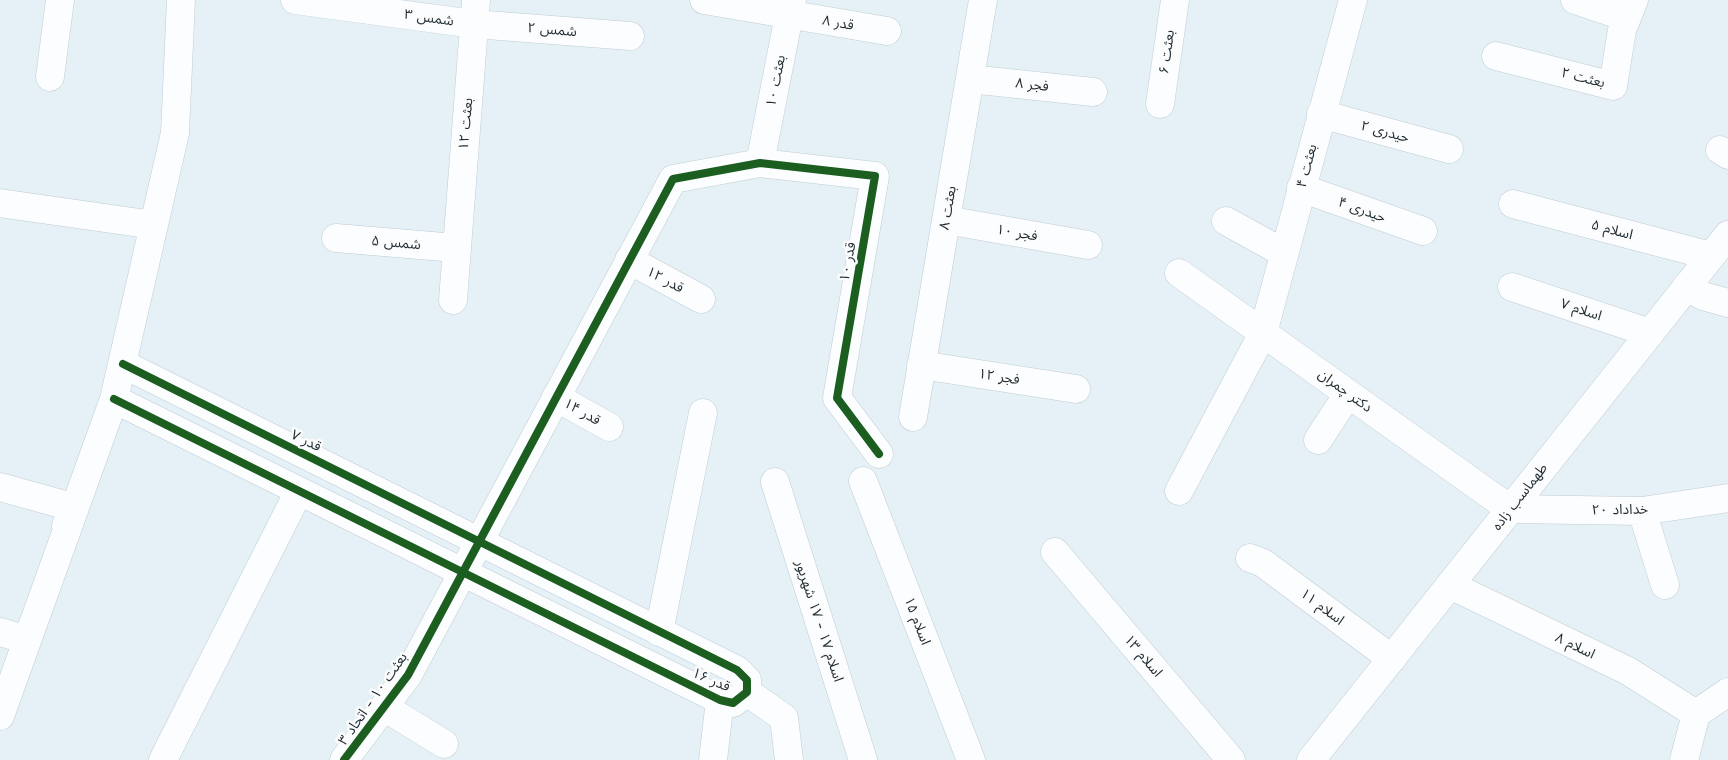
<!DOCTYPE html>
<meta charset="utf-8">
<style>
body{margin:0}
canvas{display:block;background:#e5f0f7}
</style>
<canvas width="1728" height="760"></canvas>
<script>
const c = document.querySelector('canvas').getContext('2d');
c.lineJoin = 'round';
const shape = rows => new Path2D(rows.map(r => 'M' + r).join(''));
function stroke(path, color, width, dash) { c.strokeStyle = color; c.lineWidth = width; c.lineCap = dash ? 'butt' : 'round'; c.setLineDash(dash || []); c.stroke(path); }
function write(font, color, halo, rows, align = 'center') {
  c.font = font + ' "Work Sans","Noto Sans Arabic",sans-serif'; c.lineWidth = 5; c.setLineDash([]); c.textBaseline = 'middle'; c.strokeStyle = halo; c.fillStyle = color; for (const [text, x, y, turn = 0] of rows) {
    c.save(); c.translate(x, y); c.rotate((+turn || 0) * Math.PI / 180); c.textAlign = isNaN(turn) ? turn : align; if (halo) c.strokeText(text, 0, 0); c.fillText(text, 0, 0); c.restore();
  }
}
const minor = shape([
 [295,0,474,24,630,36],
 [704,0,887,31],
 [1575,0,1626,17],
 [1496,56,1613,86,1622,30,1634,0],
 [50,77,60,0],
 [970,79,1093,92],
 [1160,104,1175,0],
 [1321,114,1449,149],
 [1720,150,1728,155],
 [760,163,792,0],
 [1301,188,1423,231],
 [0,203,154,225],
 [1513,204,1711,256],
 [946,220,1088,245],
 [1226,221,1284,253],
 [336,238,456,248],
 [629,260,701,299],
 [1179,273,1510,509,1642,511,1728,498],
 [1512,287,1650,333],
 [1686,287,1703,296,1728,303],
 [453,300,476,0],
 [921,365,1076,389],
 [556,397,609,427],
 [114,399,720,700,733,703,747,692,747,680,737,670,123,364],
 [913,417,983,0],
 [1318,440,1348,394],
 [863,481,971,760],
 [775,482,863,760],
 [0,487,72,507,66,526],
 [1179,491,1263,333,1353,0],
 [1642,511,1665,585],
 [1055,552,1231,760],
 [1250,558,1263,563,1392,659],
 [1450,585,1628,671,1696,714],
 [0,632,27,640,33,624],
 [659,632,703,413],
 [747,692,784,718,789,760],
 [384,707,444,744],
 [0,716,114,399,175,133,181,0],
 [163,760,299,491],
 [344,760,408,675,673,179,760,163,875,176,837,398,879,454],
 [713,760,720,700],
 [1684,760,1696,714,1728,692]
]);
const major = shape([
 [1311,760,1728,235]
]);
stroke(minor, '#c0ccd3', 29);
stroke(major, '#c0ccd3', 29);
stroke(minor, '#fbfdfe', 28);
stroke(major, '#fbfdfe', 28);
stroke(shape([
 [114,399,720,700,733,703,747,692,747,680,737,670,123,364],
 [344,760,408,675,673,179,760,163,875,176,837,398,879,454]
]), '#1b5e20', 8);
write('14px', '#1e2c34', '#fcfcfc', [
 ["شمس ۳",429,18,8],
 ["قدر ۸",838,23,10],
 ["شمس ۲",552,30,5],
 ["بعثت ۶",1167,52,-82],
 ["بعثت ۲",1583,78,14],
 ["بعثت ۱۰",776,81,-79],
 ["فجر ۸",1032,85,6],
 ["بعثت ۱۲",466,124,-85],
 ["حیدری ۲",1385,132,15],
 ["بعثت ۴",1307,166,-75],
 ["بعثت ۸",948,208,-80],
 ["حیدری ۴",1362,210,20],
 ["اسلام ۵",1612,230,15],
 ["فجر ۱۰",1017,233,10],
 ["شمس ۵",396,243,5],
 ["قدر ۱۰",848,262,-80],
 ["قدر ۱۲",665,280,28],
 ["اسلام ۷",1581,310,18],
 ["فجر ۱۲",999,377,9],
 ["دکتر چمران",1345,391,36],
 ["قدر ۱۴",582,412,30],
 ["قدر ۷",306,441,26],
 ["طهماسب زاده",1520,497,-52],
 ["خداداد ۲۰",1620,510,-1],
 ["اسلام ۱۱",1322,607,37],
 ["اسلام ۱۷ - ۱۷ شهریور",819,621,72],
 ["اسلام ۱۵",917,621,69],
 ["اسلام ۸",1575,646,26],
 ["اسلام ۱۳",1143,656,50],
 ["قدر ۱۶",711,680,23],
 ["بعثت ۱۰ - اتحاد ۳",373,699,-55]
]);
</script>
